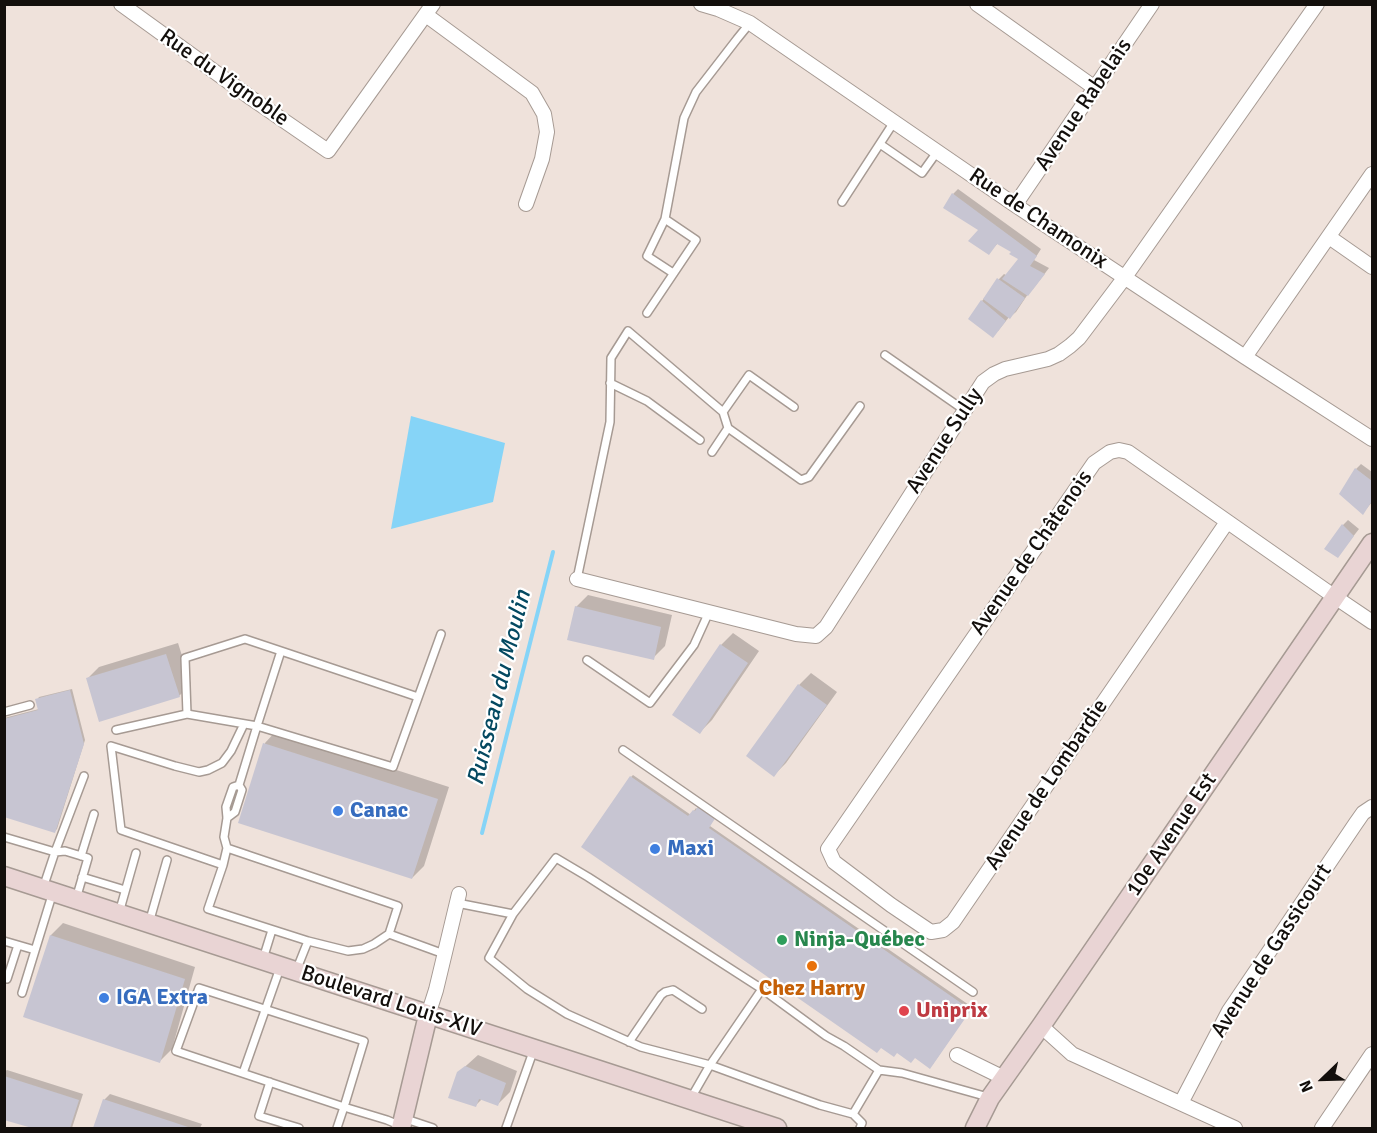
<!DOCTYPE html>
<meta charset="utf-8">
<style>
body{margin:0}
#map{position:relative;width:1377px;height:1133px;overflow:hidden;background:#efe2db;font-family:Signika,sans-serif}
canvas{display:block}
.frame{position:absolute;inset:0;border:6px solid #130f0c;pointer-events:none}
.north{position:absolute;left:1293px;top:1049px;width:60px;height:60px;-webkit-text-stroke:4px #fff;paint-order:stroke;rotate:247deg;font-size:16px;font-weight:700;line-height:24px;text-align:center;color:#130f0c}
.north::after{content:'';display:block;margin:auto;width:21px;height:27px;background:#130f0c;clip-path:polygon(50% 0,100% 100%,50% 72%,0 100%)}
</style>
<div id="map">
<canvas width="1377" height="1133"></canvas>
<div class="frame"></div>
<div class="north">N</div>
</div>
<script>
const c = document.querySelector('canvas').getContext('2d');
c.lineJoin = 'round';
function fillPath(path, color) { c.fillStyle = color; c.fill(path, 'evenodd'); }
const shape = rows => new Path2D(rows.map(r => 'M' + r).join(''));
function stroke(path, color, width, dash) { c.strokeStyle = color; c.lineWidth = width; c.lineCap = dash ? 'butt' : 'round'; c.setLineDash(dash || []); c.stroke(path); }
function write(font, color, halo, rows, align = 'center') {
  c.font = font + ' Signika,sans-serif'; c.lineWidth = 4.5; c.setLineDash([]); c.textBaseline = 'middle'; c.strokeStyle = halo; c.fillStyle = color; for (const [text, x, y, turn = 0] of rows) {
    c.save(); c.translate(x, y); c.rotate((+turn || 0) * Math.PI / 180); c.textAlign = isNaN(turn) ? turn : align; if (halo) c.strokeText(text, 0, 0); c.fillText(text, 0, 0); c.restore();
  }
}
fillPath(shape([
 [411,416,505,443,493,502,391,529]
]), '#86d4f7');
fillPath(shape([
 [958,189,1041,249,1034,260,1049,268,1033,289,1028,294,1016,312,1010,317,1009,317,998,331,982,301,999,279,1004,274,1006,275,1020,258,1013,251,998,243,989,253,980,229,953,194],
 [1361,464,1372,472,1372,502,1363,513,1356,469],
 [1348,520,1359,529,1338,556,1343,525],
 [588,595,672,615,665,646,653,658,576,607],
 [733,633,759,651,712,720,700,732,721,645],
 [178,643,191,684,179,696,87,679,99,667],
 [811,673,837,692,786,763,774,775,748,755,799,685],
 [72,689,85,740,57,829,54,832,4,815,4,718,39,709,37,700,39,697],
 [276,731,449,787,424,866,412,878,239,822,265,743],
 [633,775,691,815,696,808,698,810,710,826,972,1007,933,1064,915,1056,631,777],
 [63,923,195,967,172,1049,160,1061,25,1017,51,935],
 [478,1055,517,1071,510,1092,498,1104,482,1099,476,1105,458,1073],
 [7,1070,83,1094,72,1128,37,1128,4,1118,4,1072],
 [110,1094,202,1124,200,1128,95,1128,104,1100]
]), '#0003');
stroke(shape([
 [482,833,553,552]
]), '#86d4f7', 4);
fillPath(shape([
 [952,193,1037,256,1030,266,1045,274,1028,296,1002,279,1018,259,1009,254,1011,252,997,244,989,255,968,241,978,230,943,208],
 [997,278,1025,298,1010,319,983,299],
 [981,300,1006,321,993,338,968,319],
 [1355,468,1372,481,1372,501,1363,515,1339,494],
 [1342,524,1354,536,1338,558,1324,549],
 [575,606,661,627,654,660,567,640],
 [720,644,748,663,700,734,672,715],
 [166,654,180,697,99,722,86,678],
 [798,684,827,705,774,777,746,756],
 [70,690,84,744,55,833,4,817,4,719,38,710,35,699],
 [263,743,438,799,412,879,238,823],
 [630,776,688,816,693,810,695,811,699,805,716,817,709,828,971,1010,930,1069,915,1058,911,1063,897,1053,894,1057,881,1048,877,1053,581,847],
 [50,935,185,979,160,1063,23,1017],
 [465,1066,506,1083,498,1106,479,1099,476,1107,448,1098,457,1072],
 [4,1076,79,1100,70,1128,32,1128,4,1120],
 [103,1099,191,1128,93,1128]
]), '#c7c5d2');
const lane = shape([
 [880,144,922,173,937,152],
 [842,202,894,122],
 [665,219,647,256,673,273],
 [647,313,696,240,665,219,684,118,696,92,737,39,750,23],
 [885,355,964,410],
 [610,383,647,401,700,440],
 [723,412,749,375,794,407],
 [712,452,728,428],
 [577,579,610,422,611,358,628,331,723,412,728,428,801,480,809,477,860,406],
 [281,651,257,726,187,714,185,658,245,639,281,651,418,697],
 [587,660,650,703,694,645,709,612],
 [4,712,30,705],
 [116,730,187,714],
 [623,750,973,992],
 [239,785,233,787,226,807,227,818,224,837,227,848,223,865,208,909,308,941,296,971],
 [227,818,235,812,242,790,239,785,257,726,393,767,441,634],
 [4,837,55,852,43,888],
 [227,848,398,906,389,934,444,954],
 [81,856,94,814],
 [223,865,121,830,111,746,175,766,199,772,208,770,222,763,231,751,244,724],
 [82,877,125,890],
 [76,899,88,858,65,851,55,852,84,776],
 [457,903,513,914,556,858,588,877,762,989,826,1036,844,1046,879,1070,902,1073,988,1097],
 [119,913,136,853],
 [513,914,489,958,527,989,567,1014,641,1047,710,1065,820,1105,853,1114,862,1123,860,1128],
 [149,923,167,860],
 [4,941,35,950],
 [308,941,348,951,363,949,374,944,389,934],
 [263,959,272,930],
 [4,978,7,979,18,945],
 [22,993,53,892],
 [629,1042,661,995,665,992,673,990,702,1009],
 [243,1073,280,968],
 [270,1082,259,1116,299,1128],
 [691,1098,710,1065,762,989],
 [853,1114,879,1070],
 [406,1119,433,1128],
 [337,1128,344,1107,364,1041,199,988,176,1051,344,1107,387,1120,399,1125],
 [506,1128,534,1049]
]);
const street = shape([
 [121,4,251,98,328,151,433,4],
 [701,4,718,9,750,23,1015,205,1245,357,1372,439],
 [977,4,1095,88],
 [426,15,532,93,544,114,547,132,542,159,526,204],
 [1015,205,1152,4],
 [1329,237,1372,267],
 [1245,357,1372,174],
 [1227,522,953,922,943,930,931,932,891,905,834,862,828,849,1094,463,1110,452,1119,450,1128,452,1335,597,1372,622],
 [577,579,796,634,816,636,826,627,983,382,994,374,1005,369,1048,359,1059,354,1070,346,1079,338,1125,277,1317,4],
 [428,1015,436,990,459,894],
 [1041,1026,1072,1054,1235,1128],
 [957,1055,1004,1078],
 [1181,1103,1229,1011,1356,823,1363,813,1372,807],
 [1322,1128,1372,1054]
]);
const secondary = shape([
 [4,876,777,1128],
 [401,1128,428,1015],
 [975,1128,990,1098,1041,1026,1372,543]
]);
stroke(lane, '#a69a93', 10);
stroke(street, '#a69a93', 16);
stroke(secondary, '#a69a93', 21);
stroke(lane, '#fff', 7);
stroke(street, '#fff', 14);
stroke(secondary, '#e9d4d4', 18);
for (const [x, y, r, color] of [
 [338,811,6,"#3f7fe0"],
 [655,849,6,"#3f7fe0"],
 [782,940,6,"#2e9e5b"],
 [812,966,6,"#e8710a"],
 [104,998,6,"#3f7fe0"],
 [904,1011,6,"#e0444e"]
]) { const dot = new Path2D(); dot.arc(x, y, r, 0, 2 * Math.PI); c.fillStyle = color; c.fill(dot); stroke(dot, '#fff', 2); }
write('22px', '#130f0c', '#fff', [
 ["Rue du Vignoble",224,78,35],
 ["Avenue Rabelais",1084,105,-56],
 ["Rue de Chamonix",1038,219,34],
 ["Avenue Sully",945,441,-57],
 ["Avenue de Châtenois",1032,553,-55],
 ["Avenue de Lombardie",1047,785,-56],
 ["10e Avenue Est",1172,835,-56],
 ["Avenue de Gassicourt",1272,951,-57],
 ["Boulevard Louis-XIV",391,1002,18]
]);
write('bold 22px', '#366cbe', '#fff', [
 ["Canac",350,811],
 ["Maxi",667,849],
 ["IGA Extra",116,998]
], 'left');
write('bold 22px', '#27864d', '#fff', [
 ["Ninja-Québec",794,940]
], 'left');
write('bold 22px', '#c56008', '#fff', [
 ["Chez Harry",812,989]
]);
write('bold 22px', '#be3a42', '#fff', [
 ["Uniprix",916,1011]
], 'left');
write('italic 24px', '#044961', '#fff', [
 ["Ruisseau du Moulin",500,688,-76]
]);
</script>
